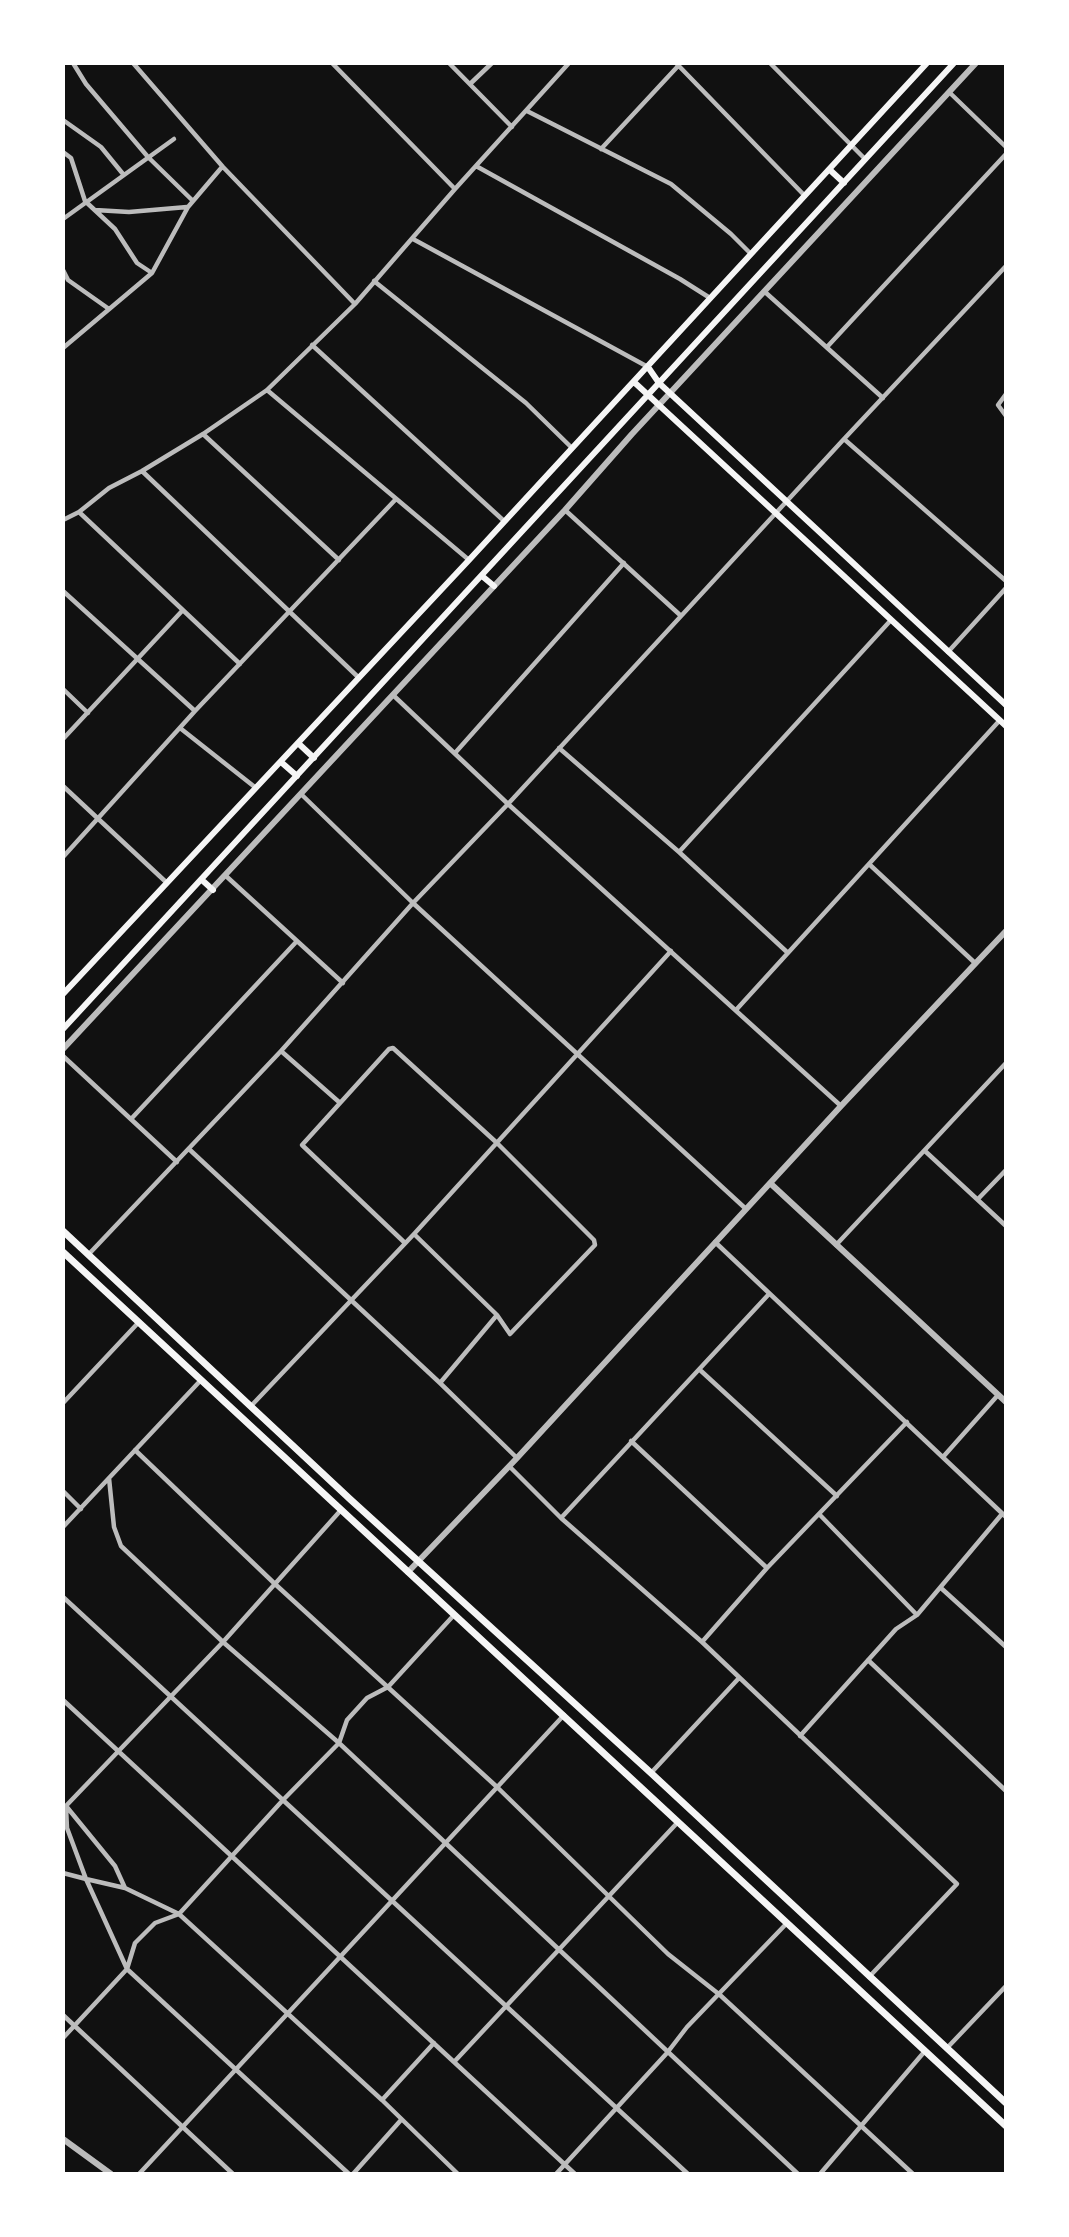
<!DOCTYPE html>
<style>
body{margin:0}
#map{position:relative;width:1069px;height:2237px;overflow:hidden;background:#111;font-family:"DejaVu Sans",sans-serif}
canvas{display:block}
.frame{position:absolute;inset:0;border:65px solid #fff;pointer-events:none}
</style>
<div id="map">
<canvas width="1069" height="2237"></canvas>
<div class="frame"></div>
</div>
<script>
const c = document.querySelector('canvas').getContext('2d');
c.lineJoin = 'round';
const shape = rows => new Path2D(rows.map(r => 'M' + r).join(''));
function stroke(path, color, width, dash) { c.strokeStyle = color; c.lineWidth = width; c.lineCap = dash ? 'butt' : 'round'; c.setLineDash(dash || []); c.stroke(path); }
stroke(shape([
 [73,63,86,84,148,157,193,201],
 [133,63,223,167,355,304],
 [332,63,455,189],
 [449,63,512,127],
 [676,63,805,196],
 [770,63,865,159],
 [470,84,492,63],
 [949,92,1006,147],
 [527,111,671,184,731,234,751,254],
 [63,120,101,147,123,174],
 [601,149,679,65],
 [63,152,71,158,85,201,115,229,137,263,152,273],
 [476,166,680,279,710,298],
 [95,210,129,212,187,207],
 [63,219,174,139],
 [413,239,648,367],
 [1006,266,844,439,1006,581],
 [63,270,68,280,109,309],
 [374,281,526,403,572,448],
 [765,292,883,398],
 [312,345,504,521],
 [827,347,1006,154],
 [63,348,152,273,188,207,222,167],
 [267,390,469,560],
 [1006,394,998,405,1006,416],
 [203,434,339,560],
 [142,471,358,677],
 [565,510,680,615],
 [79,512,240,664],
 [63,520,79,512,109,488,142,471,203,434,267,390,355,304,455,189,569,63],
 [63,591,195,711],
 [948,652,1006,588],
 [63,689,88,713],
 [393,695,508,804,841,1106],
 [180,728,256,788],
 [63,739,182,611],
 [559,748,679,852,788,953],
 [455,753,624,563],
 [63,786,167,883],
 [301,794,413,903,746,1209],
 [679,852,891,620],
 [63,857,195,711,396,499],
 [869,864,975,963],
 [226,876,343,983],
 [736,1010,1000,720],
 [281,1051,339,1102],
 [63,1056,177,1162],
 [132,1118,297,941],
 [190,1150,440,1383,517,1458],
 [925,1151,1006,1226],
 [978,1199,1006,1170],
 [414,1234,497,1315],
 [715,1242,1006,1517],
 [405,1243,302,1145,389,1049,393,1048,497,1143,594,1240,595,1245,510,1334,497,1315,440,1383],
 [836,1245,1006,1063],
 [88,1255,281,1051,413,903,508,804,844,439],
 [700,1370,837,1496],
 [63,1403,138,1323],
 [251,1406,414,1234,671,951],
 [631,1441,767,1568],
 [135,1450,275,1584,497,1787,668,1954,720,1995,913,2174],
 [943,1457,998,1395],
 [509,1466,561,1518,702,1642,957,1884,869,1977],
 [109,1478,114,1527,121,1546,223,1642,339,1743,798,2174],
 [63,1491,81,1509],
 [819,1514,917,1615],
 [561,1518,769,1294],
 [63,1527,201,1380],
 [941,1588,1006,1647],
 [63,1597,688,2174],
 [702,1642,767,1568,907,1422],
 [868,1660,1006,1791],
 [63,1700,575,2174],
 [800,1736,896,1629,917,1615,1002,1514],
 [651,1773,739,1678],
 [66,1806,115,1866,125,1888,179,1914,382,2100,458,2174],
 [66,1807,67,1828,86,1879,125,1888],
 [63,1809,223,1642,341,1510],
 [63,1873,86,1879,127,1969,349,2174],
 [63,2015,233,2174],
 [63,2038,127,1969,135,1943,155,1923,179,1914,283,1800,339,1743,347,1720,367,1698,388,1687,454,1615],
 [947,2048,1006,1986],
 [454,2062,678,1822],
 [382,2100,434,2043],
 [139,2174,564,1715],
 [353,2174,401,2120],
 [556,2174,667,2053,687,2027,787,1923],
 [820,2174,925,2051]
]), '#bcbcbc', 4.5);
stroke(shape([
 [63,1049,565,510,632,434,976,63],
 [770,1183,1006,1402],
 [408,1572,517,1458,841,1106,1006,931],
 [63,2139,111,2174]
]), '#bcbcbc', 6);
stroke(shape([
 [830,170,844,183],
 [648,367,659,383,1006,705],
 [634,382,1006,726],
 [482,576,494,586],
 [298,743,314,758],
 [281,762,297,776],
 [202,880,213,890],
 [63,994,469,560,927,63],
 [63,1029,954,63]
]), '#f5f5f5', 6);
stroke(shape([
 [63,1231,351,1500,651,1773,1006,2103],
 [63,1252,1006,2126]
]), '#f5f5f5', 7);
</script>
